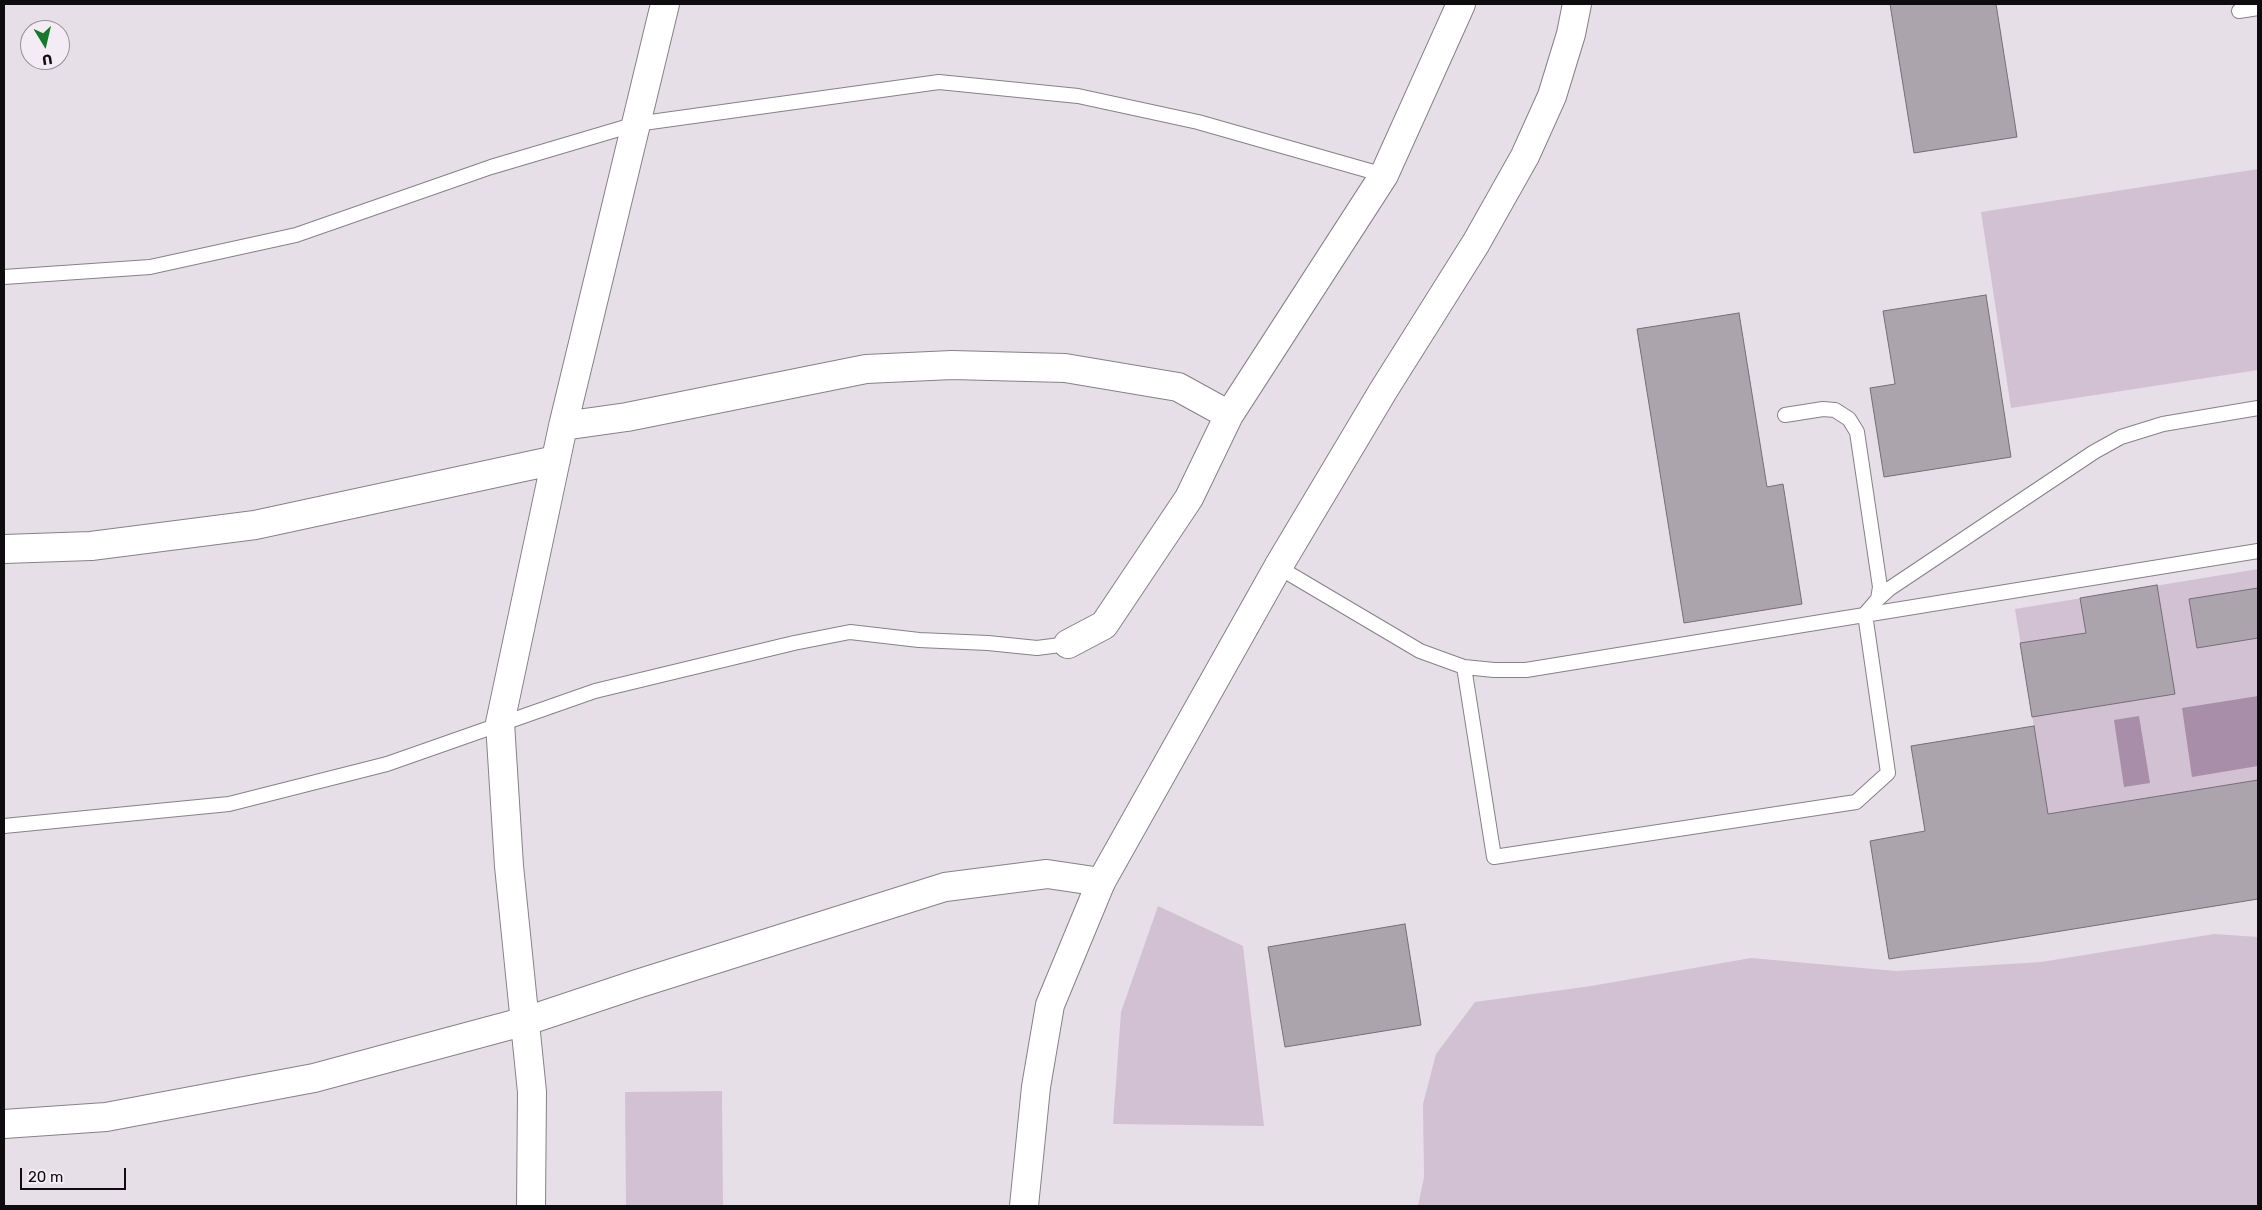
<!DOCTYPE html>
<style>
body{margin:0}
#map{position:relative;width:2262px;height:1210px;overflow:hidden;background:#e7dfe7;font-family:Rubik,sans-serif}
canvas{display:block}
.frame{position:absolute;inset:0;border:5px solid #0e0c0e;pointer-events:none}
.north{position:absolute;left:20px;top:20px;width:50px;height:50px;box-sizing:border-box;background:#f4ecf4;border:1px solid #989298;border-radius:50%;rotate:171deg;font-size:14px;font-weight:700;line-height:20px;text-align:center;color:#0e0c0e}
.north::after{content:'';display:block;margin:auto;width:18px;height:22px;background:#15782a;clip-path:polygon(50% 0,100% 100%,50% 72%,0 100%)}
.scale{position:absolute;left:20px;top:1168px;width:106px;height:22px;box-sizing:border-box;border:2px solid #0e0c0e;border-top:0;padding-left:6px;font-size:15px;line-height:18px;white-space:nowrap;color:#0e0c0e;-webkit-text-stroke:4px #f4ecf4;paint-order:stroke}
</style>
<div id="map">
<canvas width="2262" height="1210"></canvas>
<div class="frame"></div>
<div class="north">U</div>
<div class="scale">20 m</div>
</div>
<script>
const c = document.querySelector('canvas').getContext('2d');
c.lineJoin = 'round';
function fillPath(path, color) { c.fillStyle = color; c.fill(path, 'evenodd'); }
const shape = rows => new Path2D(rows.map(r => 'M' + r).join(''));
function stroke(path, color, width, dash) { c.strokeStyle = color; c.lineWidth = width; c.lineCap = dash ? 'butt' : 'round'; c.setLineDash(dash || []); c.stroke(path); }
fillPath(shape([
 [2258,169,2258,370,2011,408,1981,212],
 [2258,569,2258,780,2048,814,2015,609],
 [1158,906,1243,946,1264,1126,1113,1124,1121,1012],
 [2214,934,2258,937,2258,1206,1418,1206,1424,1177,1423,1104,1436,1054,1475,1002,1591,986,1751,958,1896,971,2041,962],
 [722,1091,723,1206,626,1206,625,1092]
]), '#d2c1d2');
fillPath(shape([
 [2258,696,2258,766,2192,777,2182,708],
 [2139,716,2150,783,2124,787,2114,720]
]), '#a88ea8');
const building = shape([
 [1890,4,1996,4,2017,137,1914,153,1890,4],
 [1986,295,2011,457,1884,477,1870,388,1895,384,1883,311,1986,295],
 [1739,313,1767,487,1783,484,1802,604,1684,623,1637,329,1739,313],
 [2157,585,2175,694,2032,717,2020,643,2086,633,2080,598,2157,585],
 [2258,588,2258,638,2197,648,2189,599,2258,588],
 [2034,726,2048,814,2258,780,2258,899,1889,959,1870,841,1925,831,1911,746,2034,726],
 [1405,924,1421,1025,1285,1047,1268,947,1405,924]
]);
fillPath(building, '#aca4ac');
stroke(building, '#756e75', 1);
const lane = shape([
 [2239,11,2258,8],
 [4,277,150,267,296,235,491,167,636,124,939,82,1078,96,1198,122,1384,175],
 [1278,567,1420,651,1464,667,1494,670,1526,670,2258,551],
 [1878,599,1889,589,2094,452,2121,437,2163,424,2258,408],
 [1464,667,1494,857,1856,802,1888,773,1865,614,1878,599,1880,587,1857,432,1849,419,1835,410,1823,409,1785,415],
 [4,826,229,804,387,764,595,691,794,643,850,632,919,640,988,643,1037,648,1068,644]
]);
const street = shape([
 [563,426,627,417,866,369,952,365,1065,368,1178,387,1229,415],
 [4,549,91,546,255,525,556,460],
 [1068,644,1104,625,1189,498,1229,415,1384,175,1461,4],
 [4,1124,106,1117,314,1078,526,1021,637,984,945,887,1047,874,1101,882],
 [531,1206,532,1092,509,866,500,723,563,426,665,4]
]);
const secondary = shape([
 [1024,1206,1036,1087,1050,1005,1101,882,1278,567,1383,391,1476,243,1525,156,1552,96,1571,34,1577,4]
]);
stroke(lane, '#888088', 16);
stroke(street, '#888088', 30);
stroke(secondary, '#888088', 30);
stroke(lane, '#fff', 14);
stroke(street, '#fff', 28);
stroke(secondary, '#fff', 28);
</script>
